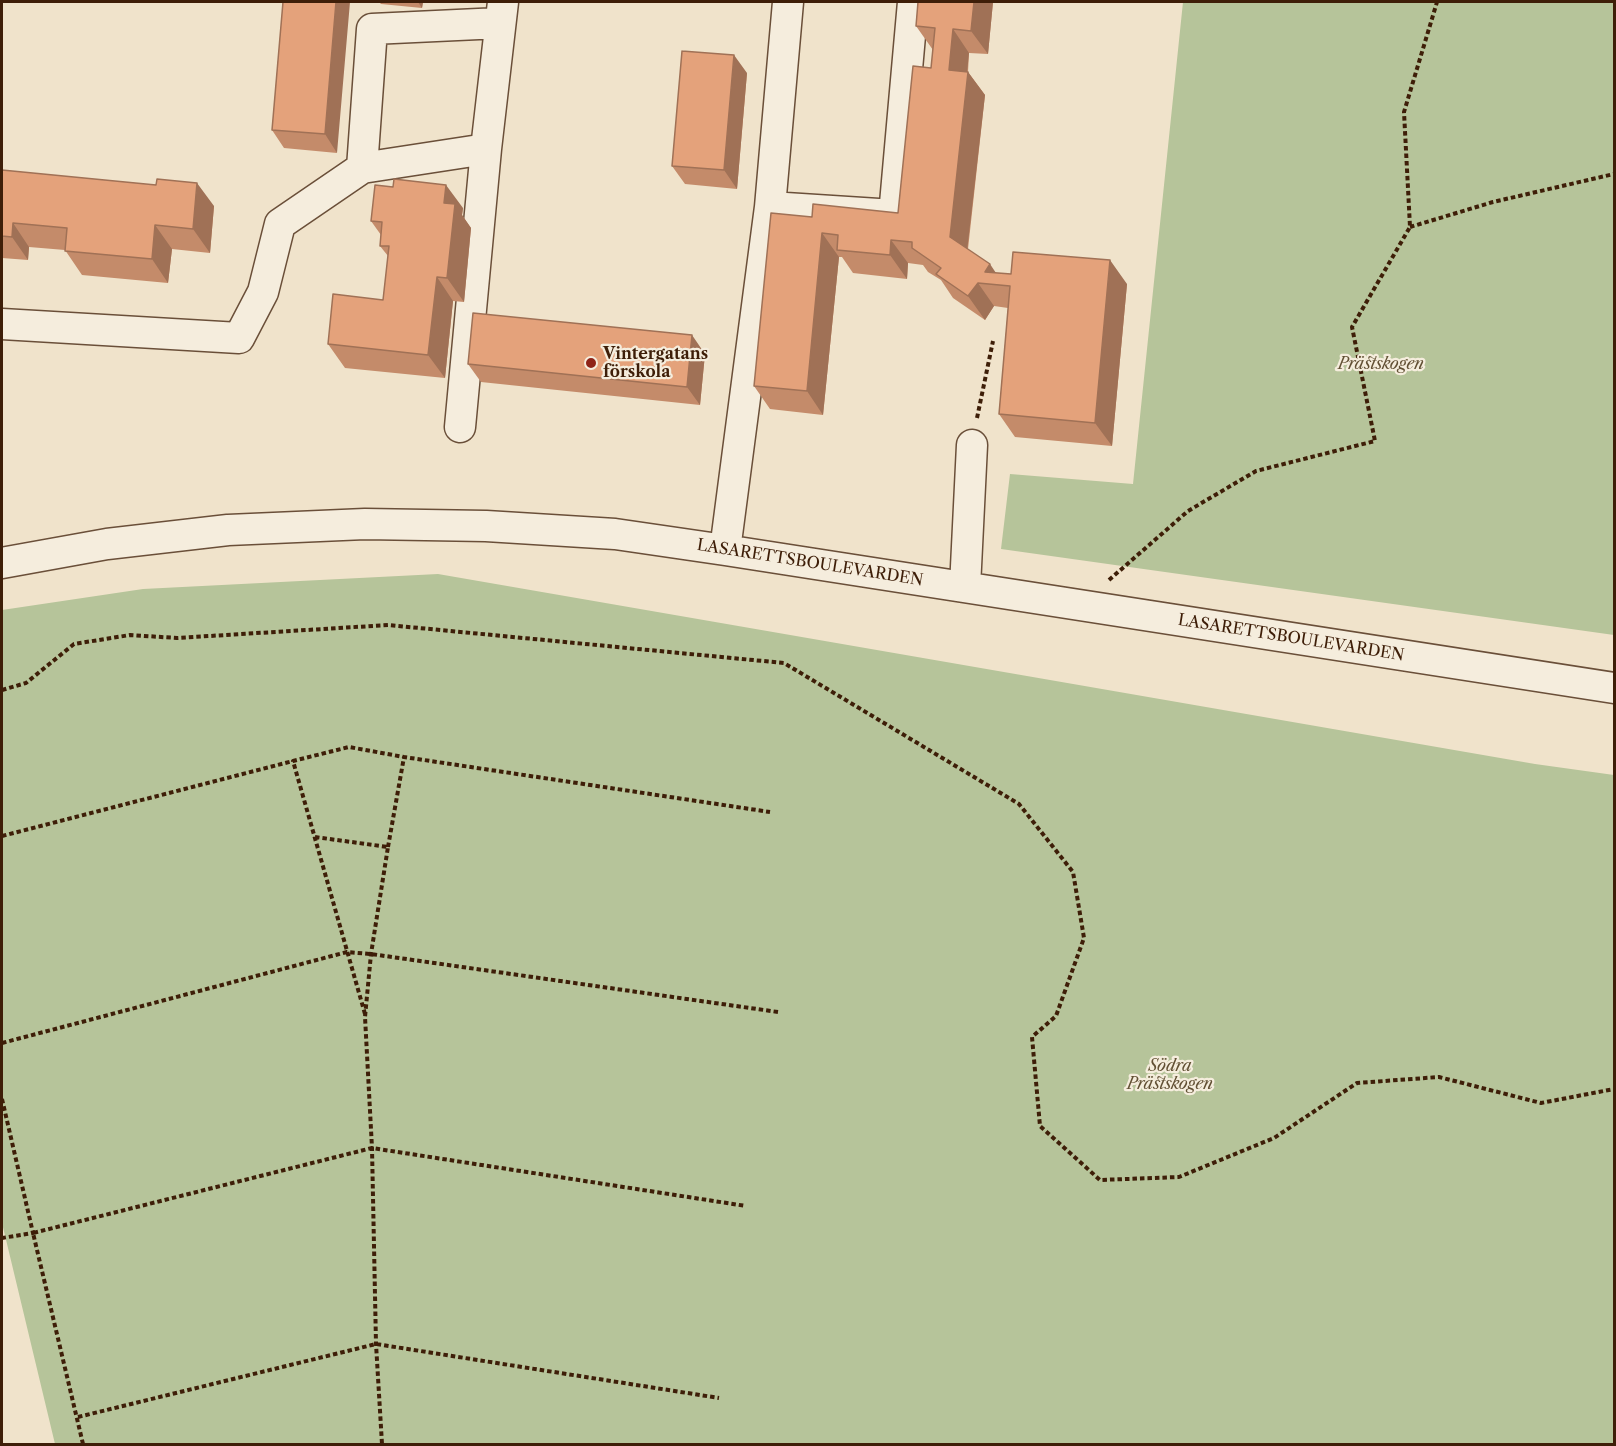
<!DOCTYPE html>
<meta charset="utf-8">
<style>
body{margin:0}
#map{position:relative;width:1616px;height:1446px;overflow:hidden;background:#f0e3cb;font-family:"Libre Caslon Text",serif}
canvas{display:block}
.frame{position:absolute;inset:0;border:3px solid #3e1e08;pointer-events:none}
</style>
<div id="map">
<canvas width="1616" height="1446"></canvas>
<div class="frame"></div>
</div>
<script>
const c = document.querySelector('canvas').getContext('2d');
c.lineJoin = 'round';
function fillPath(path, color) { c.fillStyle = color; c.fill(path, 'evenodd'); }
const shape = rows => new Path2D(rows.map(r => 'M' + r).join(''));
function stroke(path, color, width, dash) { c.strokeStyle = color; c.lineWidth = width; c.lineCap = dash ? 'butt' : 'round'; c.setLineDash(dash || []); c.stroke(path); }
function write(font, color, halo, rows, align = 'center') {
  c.font = font + ' "Libre Caslon Text",serif'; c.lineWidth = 4.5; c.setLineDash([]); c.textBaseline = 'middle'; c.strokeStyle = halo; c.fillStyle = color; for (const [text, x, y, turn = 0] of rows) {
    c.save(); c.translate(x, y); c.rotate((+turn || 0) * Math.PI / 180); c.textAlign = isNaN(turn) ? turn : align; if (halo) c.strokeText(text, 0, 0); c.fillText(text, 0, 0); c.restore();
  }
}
fillPath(shape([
 [1183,2,1614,2,1614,635,1001,549,1010,474,1133,484],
 [438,574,1535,764,1614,775,1614,1444,55,1444,2,1223,2,610,143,589]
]), '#b6c49a');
const minor = shape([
 [362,168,372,29,500,23],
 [770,207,894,215,913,2],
 [2,324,239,338,263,292,280,224,362,168,486,149],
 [460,427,486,149,503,2],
 [725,550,770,207,788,2],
 [2,563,107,544,228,530,365,524,486,526,615,534,725,550,1614,688],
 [965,587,972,445]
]);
stroke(minor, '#6a4f39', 33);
stroke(shape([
 [1410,227,1493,202,1614,174],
 [977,418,993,341],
 [1109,580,1188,511,1256,471,1375,441,1352,327,1410,227,1404,112,1437,2],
 [2,690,26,683,74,644,130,635,177,638,388,625,784,663,1019,804,1073,872,1084,938,1056,1016,1032,1037,1040,1126,1100,1180,1179,1177,1274,1138,1357,1083,1439,1077,1541,1103,1614,1089],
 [2,836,293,761],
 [315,837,388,847,371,954,365,1017,372,1148,376,1344,382,1444],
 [388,847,404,757,770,812],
 [365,1014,293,761,349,747,404,757],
 [2,1043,347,952,371,954,778,1012],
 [2,1099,33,1233,2,1238],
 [78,1417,376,1344,719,1398],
 [83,1444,33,1233,372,1148,746,1206]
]), '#3e1e08', 4, [4.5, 3]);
stroke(minor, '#f5eddd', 30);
fillPath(shape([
 [283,2,337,153,284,148,272,130],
 [379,2,423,2,422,8,381,4],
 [458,2,478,2,477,3],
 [918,2,993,2,988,54,969,53,968,72,985,95,968,249,996,273,1127,284,1112,446,1015,437,999,414,1008,308,994,306,985,320,953,298,941,280,928,272,923,265,908,263,907,279,853,273,842,257,839,257,823,415,770,409,754,386,812,217,898,213,931,68,933,50,916,26],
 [747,73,737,189,685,184,672,166],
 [2,170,214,206,210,253,172,249,168,283,82,275,65,250,29,247,28,260,2,258],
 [463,208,462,215,471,228,464,302,453,301,445,378,345,368,328,344,383,300,388,256,380,246,381,235,371,221],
 [705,354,700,405,481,382,468,364]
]), '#c48b6a');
fillPath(shape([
 [336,2,350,2,337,153,325,134],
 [418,2,423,2,422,8],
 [974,2,993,2,988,54,971,31],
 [953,29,969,53,965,93,949,70],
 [734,55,747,73,737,189,724,170],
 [968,72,985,95,966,260,950,237],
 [197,183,214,206,210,253,193,229],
 [446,185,463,208,462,215,471,228,464,302,447,278,444,203],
 [13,223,29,247,28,260,12,237],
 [155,225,172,249,168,283,152,259],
 [822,233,839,257,823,415,807,391],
 [891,240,908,263,907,279,890,255],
 [1110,260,1127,284,1112,446,1095,423],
 [990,264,1004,285,985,272],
 [437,277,453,301,445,378,428,355],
 [978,283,994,306,985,320,968,296],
 [692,335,705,354,700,405,687,387]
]), '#a07156');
const building = shape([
 [283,2,336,2,325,134,272,130,283,2],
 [918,2,974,2,971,31,953,29,949,70,968,72,950,237,990,264,985,272,1011,274,1013,252,1110,260,1095,423,999,414,1010,286,978,283,968,296,936,274,941,268,912,248,912,242,891,240,890,255,837,250,838,235,822,233,807,391,754,386,771,213,812,217,813,204,898,213,913,66,931,68,935,28,916,26,918,2],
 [682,51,734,55,724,170,672,166,682,51],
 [2,170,156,185,157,179,197,183,193,229,155,225,152,259,65,251,67,228,13,223,12,237,2,236,2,170],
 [394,179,446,185,444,203,455,204,447,278,437,277,428,355,328,344,333,294,383,300,389,246,380,246,382,222,371,221,375,185,393,187,394,179],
 [473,313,692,335,687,387,468,364,473,313]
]);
fillPath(building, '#e4a27b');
stroke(building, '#a07156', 1.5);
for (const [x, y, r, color] of [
 [591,363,6,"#8f2418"]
]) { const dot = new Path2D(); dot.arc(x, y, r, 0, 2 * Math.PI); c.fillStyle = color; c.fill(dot); stroke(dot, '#f5eddd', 2); }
write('bold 16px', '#3e1e08', '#f5eddd', [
 ["Vintergatans",603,354],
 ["förskola",603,372]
], 'left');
write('italic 16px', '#625034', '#f5eddd', [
 ["Prästskogen",1381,364],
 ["Södra",1170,1066],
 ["Prästskogen",1170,1084]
]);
write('16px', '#3e1e08', '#f5eddd', [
 ["LASARETTSBOULEVARDEN",810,563,9],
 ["LASARETTSBOULEVARDEN",1291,638,9]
]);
</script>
